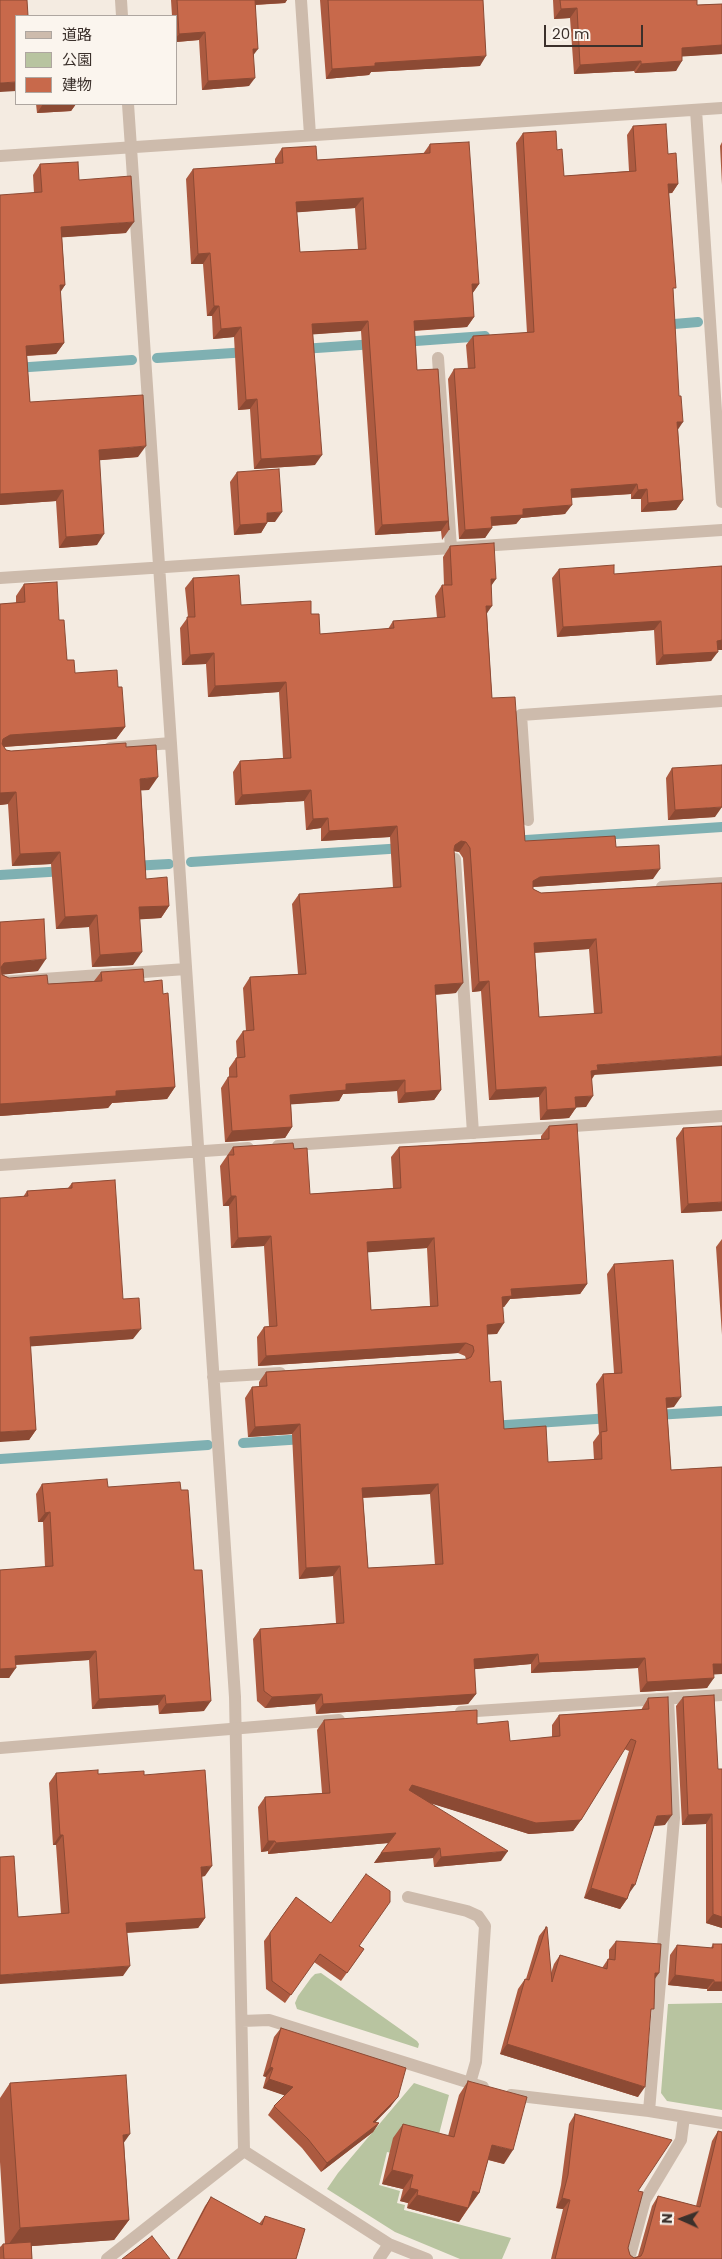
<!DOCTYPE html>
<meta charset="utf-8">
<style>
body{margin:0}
#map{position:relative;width:722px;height:2259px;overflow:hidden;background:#f4ebe1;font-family:Poppins,"Noto Sans JP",sans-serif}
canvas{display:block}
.legend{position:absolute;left:15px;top:15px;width:162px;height:90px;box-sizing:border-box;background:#fbf5ee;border:1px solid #aea6a0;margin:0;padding:6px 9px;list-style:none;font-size:15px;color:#3b302b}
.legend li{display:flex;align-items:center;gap:10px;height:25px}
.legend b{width:25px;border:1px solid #aea6a0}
.north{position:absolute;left:657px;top:2194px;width:50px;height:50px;-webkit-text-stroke:4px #fbf5ee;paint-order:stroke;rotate:272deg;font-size:14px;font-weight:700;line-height:20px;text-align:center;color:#3b302b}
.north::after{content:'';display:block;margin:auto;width:18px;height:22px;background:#3b302b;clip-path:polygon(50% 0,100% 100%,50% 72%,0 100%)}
.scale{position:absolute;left:544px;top:25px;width:99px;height:22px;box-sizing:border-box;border:2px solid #3b302b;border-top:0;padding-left:6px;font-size:15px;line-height:18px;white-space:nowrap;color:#3b302b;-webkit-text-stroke:4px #fbf5ee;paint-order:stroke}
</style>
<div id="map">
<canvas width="722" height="2259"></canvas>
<ul class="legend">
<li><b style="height:6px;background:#cdbbac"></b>道路</li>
<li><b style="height:14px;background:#b8c4a0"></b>公園</li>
<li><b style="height:14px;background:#c8694b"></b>建物</li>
</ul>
<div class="north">N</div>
<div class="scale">20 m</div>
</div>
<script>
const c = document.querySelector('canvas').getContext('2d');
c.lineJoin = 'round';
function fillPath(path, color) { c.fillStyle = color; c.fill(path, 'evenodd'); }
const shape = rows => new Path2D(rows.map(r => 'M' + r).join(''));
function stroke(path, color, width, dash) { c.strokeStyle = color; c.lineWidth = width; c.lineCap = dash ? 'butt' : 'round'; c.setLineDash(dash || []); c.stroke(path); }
fillPath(shape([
 [321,1973,417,2041,419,2044,418,2048,297,2009,295,2003,298,1996,311,1978,315,1974],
 [722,2003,722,2110,667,2101,661,2093,668,2004],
 [414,2083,449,2095,436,2146,409,2157,387,2152,379,2185,400,2191,397,2203,405,2205,404,2210,511,2238,502,2259,460,2259,395,2232,327,2189,338,2173]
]), '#b8c4a0');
stroke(shape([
 [662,325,698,322],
 [402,342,485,336],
 [302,349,375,344],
 [157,358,248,352],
 [0,369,132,360],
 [511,841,722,827],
 [191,862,404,848],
 [132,866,169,864],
 [0,875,65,871],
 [656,1415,722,1411],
 [491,1426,611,1418],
 [243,1443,304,1439],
 [0,1459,208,1445]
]), '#7fb0b2', 10);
stroke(shape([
 [528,820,521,715,722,701],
 [455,859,473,1133],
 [408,1897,467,1911,478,1916,485,1926,476,2062,470,2083]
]), '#cdbbac', 12);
stroke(shape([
 [301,0,310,135],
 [696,110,722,502],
 [131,148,235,1697,244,2151,389,2244,427,2259],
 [0,156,722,108],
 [438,358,451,548],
 [0,578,722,530],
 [110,748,171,743],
 [662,887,722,883],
 [0,982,186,969],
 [278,1146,722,1116],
 [0,1165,248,1148],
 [213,1377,280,1373],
 [242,2021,269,2020,483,2087],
 [511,2095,649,2111,722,2123],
 [649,2111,674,1818,668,1699],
 [107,2259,244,2151],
 [379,2259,389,2244],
 [629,2259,645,2200,681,2140,684,2117]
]), '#cdbbac', 12);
stroke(shape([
 [121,0,122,16],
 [128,104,131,148],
 [461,1712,722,1695],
 [0,1748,339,1720]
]), '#cdbbac', 12);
fillPath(shape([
 [171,0,287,0,285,3,256,5,253,56,249,86,202,90,199,40,176,42,176,16,172,16],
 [320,0,483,0,480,66,371,72,369,75,326,79],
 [553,0,697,0,697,5,722,4,722,54,682,56,676,71,635,73,634,71,574,74,570,18,554,19],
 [36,104,76,104,71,111,37,113],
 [633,126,668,154,678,184,672,193,669,193,678,430,683,500,676,510,641,512,641,499,631,499,631,494,571,498,565,514,521,518,516,524,492,526,485,538,459,539,448,379,454,369,468,369,466,345,473,336,527,333,516,143,523,133,557,150,564,176,629,171,627,135],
 [722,142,722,185,720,146],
 [430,144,479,284,472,294,474,317,467,327,414,331,417,370,438,369,449,530,442,540,441,531,375,535,361,331,313,334,315,465,254,469,250,409,238,410,234,337,213,339,212,316,207,316,203,264,191,264,186,179,193,169,275,164,275,159,282,148,317,160,423,154],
 [355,208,358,249,300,252,297,212],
 [40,164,79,180,126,233,62,237,65,285,60,292,64,343,56,354,27,356,30,402,138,457,100,460,97,545,59,548,56,501,0,505,34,193,33,175],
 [237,472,275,522,267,522,267,523,261,533,234,535,230,482],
 [450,546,491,586,487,614,492,698,525,841,616,847,653,879,533,887,533,889,541,893,722,883,592,1079,586,1107,576,1107,569,1118,540,1120,539,1097,489,1100,481,991,472,992,463,858,459,852,454,851,456,993,435,995,441,1090,434,1100,398,1103,397,1091,343,1094,339,1101,291,1104,292,1127,285,1138,225,1142,221,1088,228,1077,229,1077,229,1068,236,1058,237,1057,236,1041,243,1031,246,1031,243,988,250,977,298,974,292,904,299,894,393,888,390,837,321,841,321,828,306,830,304,801,235,805,233,772,240,761,283,758,279,692,208,697,206,664,182,665,180,628,188,617,185,588,193,578,241,605,311,614,320,634,388,629,393,621,437,618,435,596,442,585,444,585,443,557],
 [589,949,594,1014,539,1017,535,953],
 [722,566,722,650,717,650,711,661,656,665,654,630,557,637,552,578,559,569,614,574],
 [24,584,59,620,67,660,75,673,118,687,125,727,116,739,4,747,6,750,11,751,126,747,149,790,141,790,146,879,169,906,161,918,140,919,133,965,92,967,89,927,56,929,51,864,12,866,8,804,0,805,0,604,16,603,16,596],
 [672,768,715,817,668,820,666,778],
 [0,922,38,971,2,974,9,978,48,984,94,981,101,972,144,982,163,994,175,1087,167,1099,112,1103,108,1108,0,1116],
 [549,1126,587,1284,580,1294,510,1299,504,1307,503,1307,497,1334,487,1334,490,1382,504,1429,548,1462,594,1460,593,1442,599,1434,596,1384,603,1374,614,1373,607,1274,614,1264,674,1407,667,1408,671,1470,722,1467,722,1674,714,1674,707,1688,640,1692,638,1668,531,1673,531,1664,474,1669,476,1694,468,1704,316,1714,315,1704,265,1708,257,1701,253,1639,260,1629,336,1623,333,1576,299,1579,292,1434,248,1437,245,1398,252,1387,259,1387,259,1382,266,1372,466,1359,465,1356,458,1353,258,1366,257,1337,264,1327,269,1326,264,1246,231,1248,229,1206,223,1206,220,1166,233,1147,294,1149,310,1194,393,1188,391,1157,399,1147,541,1139,541,1136],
 [427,1248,430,1306,371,1310,367,1252],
 [430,1494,435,1565,368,1568,363,1498],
 [683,1128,722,1211,681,1213,676,1138],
 [72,1183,123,1299,133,1339,30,1346,36,1430,29,1440,23,1197,27,1191,68,1188],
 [722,1239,722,1335,716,1247],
 [42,1484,108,1487,204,1711,159,1714,158,1705,92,1709,89,1660,16,1665,9,1678,0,1678,0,1570,45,1567,43,1522,38,1522,36,1494],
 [714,1695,722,1928,706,1923,706,1824,682,1825,676,1706,683,1697],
 [648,1698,665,1825,654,1826,627,1899,620,1909,584,1898,629,1751,624,1749,581,1820,573,1831,529,1834,431,1803,501,1861,434,1867,433,1858,374,1863,388,1843,268,1854,268,1851,261,1852,258,1807,265,1797,322,1793,317,1730,324,1720,477,1724,510,1741,552,1737,552,1725,559,1715,641,1710],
 [56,1773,144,1775,205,1876,201,1877,205,1918,198,1928,127,1933,123,1976,18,1917,61,1914,56,1845,53,1845,49,1783],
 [296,1897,364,1949,341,1981,314,1962,285,2003,266,1989,264,1941],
 [546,1927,551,1973,554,1964,560,1955,602,1968,608,1959,609,1959,609,1950,616,1941,655,1979,651,2012,638,2097,500,2054,518,1989,525,1979,526,1979,539,1936],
 [713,1944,722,1944,722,1991,707,1991,707,1989,668,1985,670,1955,677,1945,711,1948],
 [281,2028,391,2106,375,2122,379,2123,373,2132,321,2172,302,2148,268,2115,274,2106,285,2095,263,2088,266,2077,263,2076,274,2037],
 [468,2081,504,2164,488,2160,479,2193,459,2222,407,2208,408,2203,400,2201,403,2189,382,2184,393,2138,403,2124,448,2136,459,2095],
 [10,2083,124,2143,129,2220,114,2240,32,2246,32,2259,0,2259,0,2247,3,2244,5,2244,0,2162,0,2098],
 [575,2114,638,2191,628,2248,630,2255,634,2258,638,2256,652,2206,658,2196,696,2206,712,2141,718,2131,722,2259,551,2259,563,2209,556,2208,561,2185,569,2124],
 [211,2197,259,2224,265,2216,296,2259,177,2259,205,2206]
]), '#ac5a40');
fillPath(shape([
 [253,0,287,0,285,3,249,5],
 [577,8,570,18,554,19,561,9],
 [205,32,199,40,176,42,176,38,179,34],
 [722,45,722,54,675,57,682,48],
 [253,49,258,49,252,57],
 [486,56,480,66,371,72,369,75,326,79,332,69,375,63],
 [641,61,634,71,574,74,580,65],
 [682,61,676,71,635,73,641,64],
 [255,78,249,86,202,90,208,81],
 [16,82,16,91,0,92,0,83],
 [43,104,76,104,71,111,37,113],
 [668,184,678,184,672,193,662,194],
 [363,198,355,208,289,213,296,202],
 [134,222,126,233,53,238,61,227],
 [210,253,203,264,191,264,198,254],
 [472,284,479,284,472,294],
 [60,285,65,285,58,296],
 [214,306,219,306,212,316,207,316],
 [474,317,467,327,406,331,414,321],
 [368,321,361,331,305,335,312,324],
 [241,327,234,337,213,339,221,329],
 [64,343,56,354,18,356,26,346],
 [257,399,250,409,238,410,246,400],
 [677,422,683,422,677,431],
 [146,446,138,457,91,461,99,450],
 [322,455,315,465,254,469,261,459],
 [637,484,631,494,564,498,571,489],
 [647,489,641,499,631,499,638,490],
 [63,490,56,501,0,505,0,494],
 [683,500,676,510,641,512,648,503],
 [572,505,565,514,521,518,516,524,485,526,491,517,523,509],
 [282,512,275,522,260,522,267,513],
 [448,521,441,531,375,535,382,525],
 [267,523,261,533,234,535,240,525],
 [492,528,485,538,459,539,465,530],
 [104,534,97,545,59,548,66,537],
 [491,579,496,579,489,589],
 [486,606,492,606,485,616],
 [661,621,654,630,557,637,563,627],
 [722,640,722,650,710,650,717,641],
 [718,652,711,661,656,665,663,655],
 [214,653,206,664,182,665,190,655],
 [286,682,279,692,208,697,215,686],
 [125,727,116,739,1,747,3,739,10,735],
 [158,777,149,790,132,791,140,779],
 [311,790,304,801,235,805,242,795],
 [16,792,8,804,0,805,0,793],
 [722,807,715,817,668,820,675,810],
 [328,818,321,828,306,830,313,819],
 [397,826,390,837,321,841,329,831],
 [461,841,466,842,459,852,454,851,455,845],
 [60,852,51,864,12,866,20,854],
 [660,869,653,879,532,887,533,881,540,877],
 [169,906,161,918,131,920,139,907],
 [97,915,89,927,56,929,65,917],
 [596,939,589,949,527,953,534,943],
 [142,952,133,965,92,967,100,955],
 [46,959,38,971,0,975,0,968,4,963],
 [489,981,481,991,472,992,479,982],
 [463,983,456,993,428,995,435,985],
 [722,1056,722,1066,594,1075,591,1080,591,1071,597,1065],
 [405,1080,397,1091,343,1094,339,1101,283,1105,290,1095,346,1084],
 [175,1087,167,1099,112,1103,108,1108,0,1116,0,1104,116,1091],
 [546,1087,539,1097,489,1100,496,1090],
 [441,1090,434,1100,398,1103,405,1093],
 [593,1096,586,1107,568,1108,575,1097],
 [576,1108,569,1118,540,1120,547,1110],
 [292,1127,285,1138,225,1142,232,1131],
 [231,1196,236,1196,229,1206,223,1206],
 [722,1202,722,1211,681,1213,688,1204],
 [271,1236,264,1246,231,1248,238,1238],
 [434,1238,427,1248,359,1253,367,1242],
 [587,1284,580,1294,510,1299,504,1307,495,1307,502,1297,511,1289],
 [504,1323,497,1334,480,1335,487,1325],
 [141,1329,133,1339,23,1347,30,1337],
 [466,1343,458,1353,258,1366,266,1356],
 [681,1397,674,1407,659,1408,666,1398],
 [300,1424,292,1434,248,1437,255,1427],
 [36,1430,29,1440,0,1442,0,1432],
 [438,1484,430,1494,355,1498,362,1488],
 [50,1512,43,1522,38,1522,45,1513],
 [340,1566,333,1576,299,1579,306,1568],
 [96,1651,89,1660,8,1665,15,1656],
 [538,1654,531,1664,466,1670,474,1659],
 [645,1658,638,1668,531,1673,539,1663],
 [713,1664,722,1664,722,1674,706,1675],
 [16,1668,9,1678,0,1678,0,1669],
 [714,1678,707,1688,640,1692,647,1682],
 [322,1694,315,1704,265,1708,272,1697],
 [476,1694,468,1704,316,1714,323,1704],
 [165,1695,158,1705,92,1709,99,1699],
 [211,1701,204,1711,159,1714,166,1704],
 [412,1785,581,1820,573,1831,529,1834,404,1795],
 [712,1814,706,1824,682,1825,688,1815],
 [672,1815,665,1825,650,1826,657,1816],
 [396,1833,388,1843,268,1854,276,1843],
 [60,1835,63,1835,56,1845,53,1845],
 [268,1841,275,1841,268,1851,261,1852],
 [440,1848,433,1858,374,1863,381,1853],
 [508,1851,501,1861,434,1867,441,1857],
 [212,1866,205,1876,194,1877,201,1867],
 [632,1884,635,1885,628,1895],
 [591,1888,627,1899,620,1909,584,1898],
 [713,1914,722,1917,722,1928,706,1923],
 [205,1918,198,1928,119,1933,126,1923],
 [130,1966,123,1976,0,1984,0,1975],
 [655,1973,659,1973,652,1983],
 [675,1975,714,1980,707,1989,668,1985],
 [714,1982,722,1982,722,1991,707,1991],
 [507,2044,645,2087,638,2097,500,2054],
 [270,2067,273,2068,266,2077,263,2076],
 [269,2079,293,2087,286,2096,263,2088],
 [398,2097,391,2106,367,2131,373,2122],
 [379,2123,373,2132,321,2172,327,2163],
 [130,2134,116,2154,123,2135],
 [492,2145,513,2150,504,2164,482,2158],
 [392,2170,413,2175,403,2189,382,2184],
 [410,2188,418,2190,408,2203,400,2201],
 [473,2191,479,2193,469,2206,463,2205],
 [417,2195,468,2208,459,2222,407,2208],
 [562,2198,570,2200,563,2209,556,2208],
 [129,2220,114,2240,6,2248,20,2228]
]), '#8c4a34');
const building = shape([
 [0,0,27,0,28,16,16,16,16,82,0,83,0,0],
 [177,0,255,0,258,49,253,49,255,78,208,81,205,32,179,34,177,0],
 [328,0,483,0,486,56,375,63,375,66,332,69,328,0],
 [560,0,697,0,697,5,722,4,722,45,682,48,682,61,641,64,641,61,580,65,577,8,561,9,560,0],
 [666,124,668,154,676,153,678,184,668,184,676,288,673,288,679,396,681,396,683,422,677,422,683,500,648,503,647,489,638,490,637,484,571,489,572,505,523,509,523,515,491,517,492,528,465,530,454,369,475,368,473,336,534,332,523,133,556,131,557,150,562,149,564,176,636,171,633,126,666,124],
 [469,142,479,284,472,284,474,317,414,321,417,370,438,369,449,530,448,521,382,525,368,321,312,324,322,455,261,459,257,399,246,400,241,327,221,329,219,306,214,306,210,253,198,254,193,169,283,163,282,148,316,146,317,160,430,153,430,144,469,142],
 [363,198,366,249,300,252,296,202,363,198],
 [78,162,79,180,131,176,134,222,61,227,65,285,60,285,64,343,26,346,30,402,143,395,146,446,99,450,104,534,66,537,63,490,0,494,0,195,42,192,40,164,78,162],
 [279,469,282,512,267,513,267,523,240,525,237,472,279,469],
 [494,543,496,579,491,579,492,606,486,606,492,698,515,697,525,841,615,836,616,847,659,845,660,869,540,877,533,881,533,889,541,893,722,883,722,1056,597,1065,598,1070,591,1071,593,1096,575,1097,576,1108,547,1110,546,1087,496,1090,489,981,479,982,470,848,466,842,461,841,455,845,454,849,463,983,435,985,441,1090,405,1093,405,1080,346,1084,346,1090,290,1095,292,1127,232,1131,228,1077,237,1077,236,1058,245,1057,243,1031,254,1030,250,977,306,974,299,894,401,887,397,826,329,831,328,818,313,819,311,790,242,795,240,761,291,758,286,682,215,686,214,653,190,655,187,617,195,617,193,578,239,575,241,605,311,601,311,614,319,614,320,634,394,628,393,621,445,617,442,585,452,585,450,546,494,543],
 [596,939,602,1013,539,1017,534,943,596,939],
 [614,565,614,574,722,566,722,640,717,641,718,652,663,655,661,621,563,627,559,569,614,565],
 [57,582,59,620,64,620,67,660,74,660,75,673,117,670,118,687,122,687,125,727,10,735,3,739,2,744,6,750,11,751,126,743,126,747,156,745,158,777,140,779,146,879,167,877,169,906,139,907,142,952,100,955,97,915,65,917,60,852,20,854,16,792,0,793,0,604,25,602,24,584,57,582],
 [722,765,722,807,675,810,672,768,722,765],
 [44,919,46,959,4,963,1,967,2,975,9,978,47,975,48,984,102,981,101,972,143,969,144,982,162,980,163,994,168,993,175,1087,116,1091,116,1096,0,1104,0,922,44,919],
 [577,1124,587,1284,511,1289,512,1296,502,1297,504,1323,487,1325,490,1382,501,1381,504,1429,546,1426,548,1462,602,1459,601,1432,607,1431,603,1374,622,1373,614,1264,673,1260,681,1397,666,1398,671,1470,722,1467,722,1664,713,1664,714,1678,647,1682,645,1658,539,1663,538,1654,474,1659,476,1694,323,1704,322,1694,272,1697,264,1691,260,1629,344,1623,340,1566,306,1568,300,1424,255,1427,252,1387,267,1386,266,1372,467,1359,471,1357,474,1351,473,1346,466,1343,266,1356,264,1327,277,1326,271,1236,238,1238,236,1196,231,1196,228,1155,234,1155,233,1147,293,1143,294,1149,307,1148,310,1194,401,1188,399,1147,549,1139,549,1126,577,1124],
 [434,1238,438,1306,371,1310,367,1242,434,1238],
 [438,1484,443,1564,368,1568,362,1488,438,1484],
 [722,1126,722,1202,688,1204,683,1128,722,1126],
 [115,1180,123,1299,139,1298,141,1329,30,1337,36,1430,0,1432,0,1198,28,1196,27,1191,72,1188,72,1183,115,1180],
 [107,1479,108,1487,180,1482,181,1490,188,1490,194,1570,202,1570,211,1701,166,1704,165,1695,99,1699,96,1651,15,1656,16,1668,0,1669,0,1570,53,1566,50,1512,45,1513,42,1484,107,1479],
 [714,1695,718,1769,722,1769,722,1917,713,1914,712,1814,688,1815,683,1697,714,1695],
 [668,1697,672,1815,657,1816,635,1885,632,1884,627,1899,591,1888,636,1741,631,1739,581,1820,536,1823,412,1785,409,1790,508,1851,441,1857,440,1848,381,1853,396,1833,276,1843,275,1841,268,1841,265,1797,330,1793,324,1720,477,1710,477,1724,508,1721,510,1741,560,1736,559,1715,649,1709,648,1698,668,1697],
 [98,1770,98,1774,144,1771,144,1775,205,1770,212,1866,201,1867,205,1918,126,1923,130,1966,0,1975,0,1857,14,1856,18,1917,69,1913,63,1835,60,1835,56,1773,98,1770],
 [366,1874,390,1891,390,1902,359,1946,364,1949,347,1973,320,1954,291,1995,272,1981,270,1933,296,1897,331,1923,366,1874],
 [546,1927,547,1927,552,1982,560,1955,607,1969,608,1959,615,1960,616,1941,661,1944,659,1973,655,1973,654,2009,651,2009,645,2087,507,2044,525,1979,529,1980,546,1927],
 [713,1944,722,1944,722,1982,714,1982,714,1980,675,1975,677,1945,713,1948,713,1944],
 [281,2028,406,2068,398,2097,373,2122,379,2123,327,2163,308,2139,274,2106,293,2087,269,2079,273,2068,270,2067,281,2028],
 [126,2075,130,2134,123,2135,129,2220,20,2228,10,2083,126,2075],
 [468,2081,527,2097,513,2150,492,2145,479,2193,473,2191,468,2208,417,2195,418,2190,410,2188,413,2175,392,2170,403,2124,454,2137,468,2081],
 [575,2114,672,2140,638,2191,643,2192,628,2248,630,2255,634,2258,641,2256,643,2252,658,2196,700,2207,718,2131,722,2132,722,2259,555,2259,570,2200,562,2198,568,2175,575,2114],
 [211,2197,262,2225,265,2216,305,2229,296,2259,178,2259,211,2197],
 [152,2236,170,2259,122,2259,152,2236],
 [31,2242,32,2259,4,2259,3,2244,31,2242]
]);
fillPath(building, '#c8694b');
stroke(building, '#8c4a34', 1);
</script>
